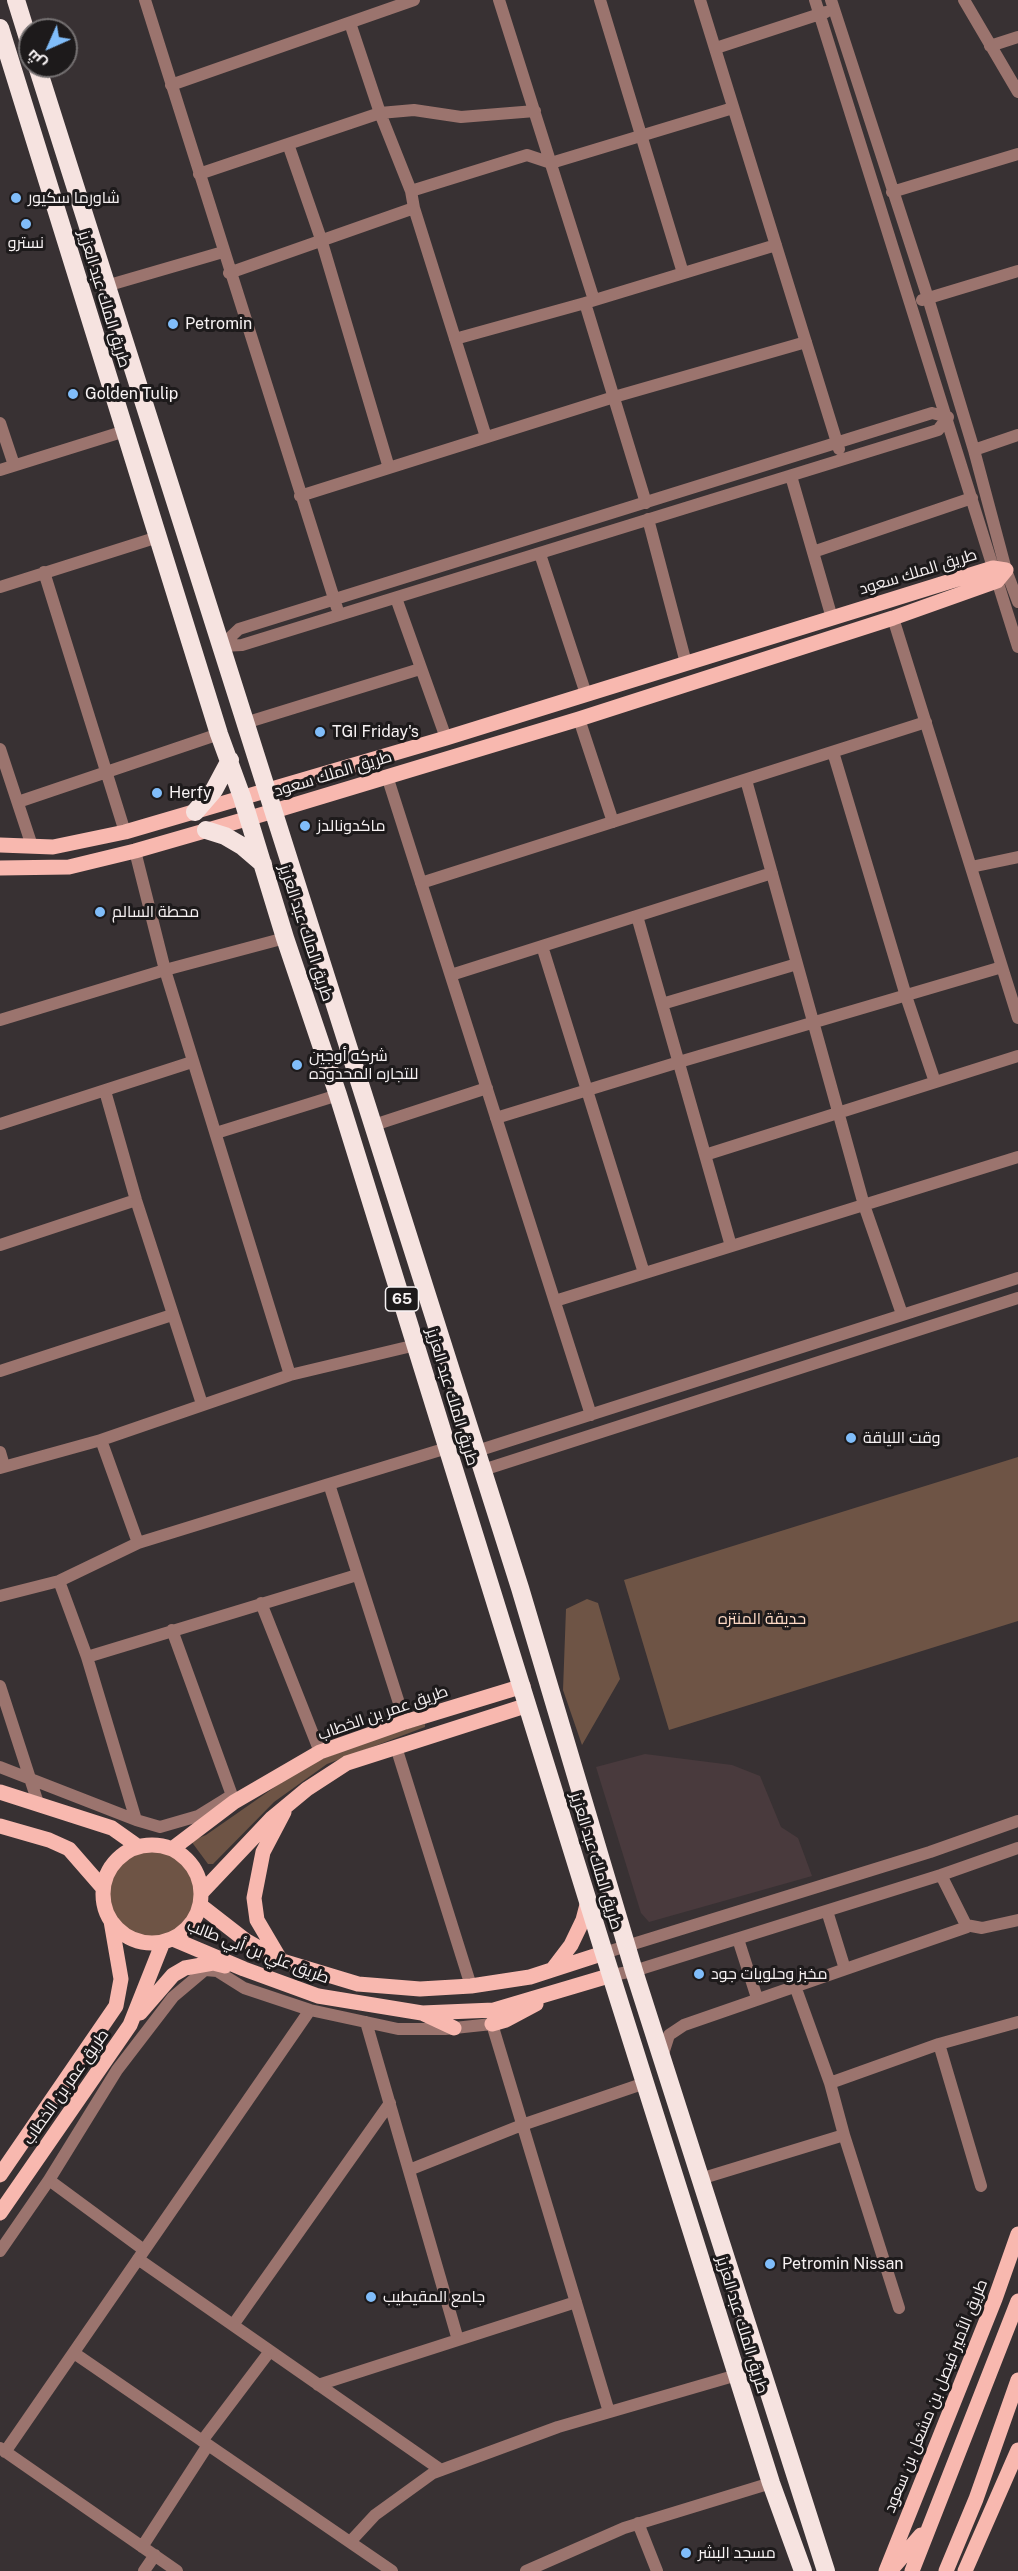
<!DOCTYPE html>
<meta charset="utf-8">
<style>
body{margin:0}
#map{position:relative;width:1018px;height:2571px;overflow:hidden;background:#383133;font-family:"Public Sans",Cairo,sans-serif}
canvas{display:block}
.north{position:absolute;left:18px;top:18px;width:60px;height:60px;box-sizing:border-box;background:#1d1a1b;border:2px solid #747071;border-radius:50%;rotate:225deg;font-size:16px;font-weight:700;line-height:24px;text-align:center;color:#f7f2f3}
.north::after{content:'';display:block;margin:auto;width:21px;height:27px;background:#80bdfa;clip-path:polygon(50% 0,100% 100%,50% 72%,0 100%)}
</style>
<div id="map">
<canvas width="1018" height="2571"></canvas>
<div class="north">ش</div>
</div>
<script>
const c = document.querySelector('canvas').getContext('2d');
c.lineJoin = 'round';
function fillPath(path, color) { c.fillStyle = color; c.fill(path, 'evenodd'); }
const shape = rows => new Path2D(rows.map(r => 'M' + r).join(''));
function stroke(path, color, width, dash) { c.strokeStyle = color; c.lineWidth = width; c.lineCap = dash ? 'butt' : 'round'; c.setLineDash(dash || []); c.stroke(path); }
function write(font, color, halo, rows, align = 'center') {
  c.font = font + ' "Public Sans",Cairo,sans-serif'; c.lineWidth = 6; c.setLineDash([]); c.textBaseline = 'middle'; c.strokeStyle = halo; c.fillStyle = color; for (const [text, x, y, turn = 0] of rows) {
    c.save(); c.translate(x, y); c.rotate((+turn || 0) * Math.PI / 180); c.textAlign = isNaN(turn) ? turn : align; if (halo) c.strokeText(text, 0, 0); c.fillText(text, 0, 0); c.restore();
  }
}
fillPath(shape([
 [645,1754,732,1765,760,1776,781,1827,798,1838,812,1876,649,1922,641,1913,596,1767]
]), '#493a3d');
fillPath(shape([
 [1018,1457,1018,1621,669,1730,624,1580],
 [587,1599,598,1603,620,1679,582,1745,563,1690,566,1609],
 [425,1724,425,1727,327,1764,274,1802,213,1864,208,1864,191,1841,206,1835,305,1766,378,1737],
 '108 1894a43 43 0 1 1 86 0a43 43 0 1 1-86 0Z'
]), '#6e5445');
stroke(shape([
 [145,0,337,608],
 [499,0,594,300],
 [600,0,683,273],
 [700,0,839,449],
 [815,0,1018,647],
 [831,0,928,298,974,450,1006,570,1018,602],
 [964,0,1018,92],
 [350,23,380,113,411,191,414,208,486,437],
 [990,46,1018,37],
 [716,48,826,12],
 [171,85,414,0],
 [288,144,321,239,389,468],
 [199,174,380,113,414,110,461,117,535,111],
 [411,191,527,155,551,163,733,108],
 [892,192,1018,154],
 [229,273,414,208],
 [106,286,223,252],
 [922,300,1018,271],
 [585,303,646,503],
 [455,339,585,303,776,245],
 [932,413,948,417,938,430,242,645,221,646,239,629,932,413],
 [0,423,14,465],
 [974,450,1018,435],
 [0,470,125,431],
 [791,476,832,618],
 [300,496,614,397,806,342],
 [648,519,686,663],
 [813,552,972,498],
 [540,554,586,694],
 [44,572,125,832],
 [0,587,158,537],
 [396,598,446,738],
 [893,618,1018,1018],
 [579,719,613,822],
 [245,723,420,669],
 [0,749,32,846],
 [833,752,906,996,935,1082],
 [387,776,591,1415],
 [746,780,864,1205,902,1314],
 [18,802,219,734],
 [135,851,165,970,290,1375],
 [971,867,1018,857],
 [421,883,926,722],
 [637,916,731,1246],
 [542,946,644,1273],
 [451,975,772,873],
 [662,1004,797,964],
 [0,1020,165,970,285,938],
 [105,1091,136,1200,202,1404],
 [496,1118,679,1062,1002,967],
 [0,1124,192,1062],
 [374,1125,487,1088],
 [216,1133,338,1095],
 [705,1155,1018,1056],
 [0,1245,136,1200],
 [555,1301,1018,1157],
 [0,1371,172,1315],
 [101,1440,138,1543],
 [477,1451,1018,1278],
 [0,1452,4,1466],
 [0,1468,101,1440,290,1375,416,1345],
 [483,1470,1018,1298],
 [329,1484,447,1448],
 [59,1581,87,1657,136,1820],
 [0,1596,59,1581,138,1543,329,1484,405,1722],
 [261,1603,320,1752],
 [172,1630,234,1801],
 [87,1657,357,1575],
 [0,1686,38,1803],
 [396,1747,471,1986],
 [0,1767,136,1820,160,1827,198,1816,232,1795],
 [827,1911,845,1969],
 [966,1925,982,1928,1018,1920],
 [738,1939,757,1998],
 [604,1953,930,1852,1018,1821],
 [612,1975,634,1971,941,1875,1018,1848],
 [795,1986,830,2083],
 [366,2022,458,2340],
 [939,2044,981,2186],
 [662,2057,669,2035,684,2025,967,1927,941,1875],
 [844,2135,899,2308],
 [409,2170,522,2125,645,2083],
 [700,2179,844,2135,830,2083,939,2044,1018,2022],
 [49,2180,144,2250],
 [0,2251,49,2180,117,2070,173,1997,205,1970,217,1971,244,1988,310,2010,398,2029,445,2029,492,2024,609,2412],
 [138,2259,441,2470],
 [233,2325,390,2103],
 [74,2353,392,2571],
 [318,2385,576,2302],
 [202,2441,270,2351],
 [0,2448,177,2571],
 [5,2452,310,2010],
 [638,2523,657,2571],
 [350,2542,375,2515,433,2473,558,2427,737,2375],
 [142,2547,208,2445],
 [144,2571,155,2555],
 [526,2571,624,2528,771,2483]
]), '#9b746e', 12);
stroke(shape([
 [0,845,53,847,125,832,446,738,993,568,1006,570],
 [0,868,69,867,135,851,274,811,579,719,893,618,997,581,1006,570],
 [0,1792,112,1828,136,1845],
 [0,1826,49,1840,69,1849,103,1888],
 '103 1894a49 49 0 1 1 98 0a49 49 0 1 1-98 0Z',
 [172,1849,234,1802,320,1752,405,1722,523,1686],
 [201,1893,272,1818,307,1789,347,1763,528,1705],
 [200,1905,245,1940,282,1961,358,1984,420,1989,471,1986,530,1977,604,1953],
 [173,1939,244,1969,318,1996,422,2013,494,2010,612,1975],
 [280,1959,257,1920,254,1898,263,1852,284,1812],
 [552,1970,571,1945,583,1920,588,1901],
 [140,2013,173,1975,185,1968,213,1963,225,1966],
 [424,2014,454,2028],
 [492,2024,506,2020,536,2004],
 [0,2175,116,2006,121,1979,111,1921],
 [0,2213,130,2025,163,1942],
 [886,2571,995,2299,1018,2234],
 [890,2571,921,2535],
 [912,2571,1018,2301],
 [946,2571,976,2499,1018,2380],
 [965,2571,1018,2450]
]), '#f8b8af', 15);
stroke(shape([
 [16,0,30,45],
 [0,28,219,734,242,797,285,938,338,1095,604,1953,771,2483,803,2571],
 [37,66,520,1588,634,1971,826,2571],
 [195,812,214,790,230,760],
 [206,830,225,836,242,846,263,864]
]), '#f6e3e0', 18);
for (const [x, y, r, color] of [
 [16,198,6,"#80bdfa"],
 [26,224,6,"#80bdfa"],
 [173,324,6,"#80bdfa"],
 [73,394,6,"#80bdfa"],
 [320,732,6,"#80bdfa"],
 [157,793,6,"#80bdfa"],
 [305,826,6,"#80bdfa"],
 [100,912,6,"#80bdfa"],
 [297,1065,6,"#80bdfa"],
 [851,1438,6,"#80bdfa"],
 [699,1974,6,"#80bdfa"],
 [770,2264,6,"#80bdfa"],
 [371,2297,6,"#80bdfa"],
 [686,2553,6,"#80bdfa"]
]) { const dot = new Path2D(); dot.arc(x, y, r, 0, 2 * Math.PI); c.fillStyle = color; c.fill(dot); stroke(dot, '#1d1a1b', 2); }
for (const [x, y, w] of [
 [402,1299,33]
]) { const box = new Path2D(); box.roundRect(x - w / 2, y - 12, w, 24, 4.5); c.fillStyle = '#1d1a1b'; c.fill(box); stroke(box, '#f7f2f3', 1.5); }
write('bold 15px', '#f7f2f3', null, [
 ["65",402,1299]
]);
write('16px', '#f7f2f3', '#1d1a1b', [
 ["شاورما سكيور",28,198],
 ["نسترو",26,243,"center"],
 ["Petromin",185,324],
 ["Golden Tulip",85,394],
 ["TGI Friday's",332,732],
 ["Herfy",169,793],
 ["ماكدونالدز",317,826],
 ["محطة السالم",112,912],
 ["شركه أوجين",309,1056],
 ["للتجاره المحدوده",309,1074],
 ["وقت اللياقة",863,1438],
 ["مخبز وحلويات جود",711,1974],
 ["Petromin Nissan",782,2264],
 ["جامع المقيطيب",383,2297],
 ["مسجد البشر",698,2553]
], 'left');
write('16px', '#f7f2f3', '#1d1a1b', [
 ["طريق الملك عبد العزيز",104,299,73],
 ["طريق الملك سعود",918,572,-17],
 ["طريق الملك سعود",333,774,-17],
 ["طريق الملك عبد العزيز",306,933,72],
 ["طريق الملك عبد العزيز",452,1397,73],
 ["طريق عمر بن الخطاب",383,1713,-19],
 ["طريق الملك عبد العزيز",596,1861,73],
 ["طريق علي بن أبي طالب",258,1952,21],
 ["طريق عمر بن الخطاب",66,2087,-55],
 ["طريق الملك عبد العزيز",742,2325,73],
 ["طريق الأمير فيصل بن مشعل بن سعود",936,2396,-68]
]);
write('16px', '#fedac6', '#1d1a1b', [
 ["حديقة المنتزه",762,1619]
]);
</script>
